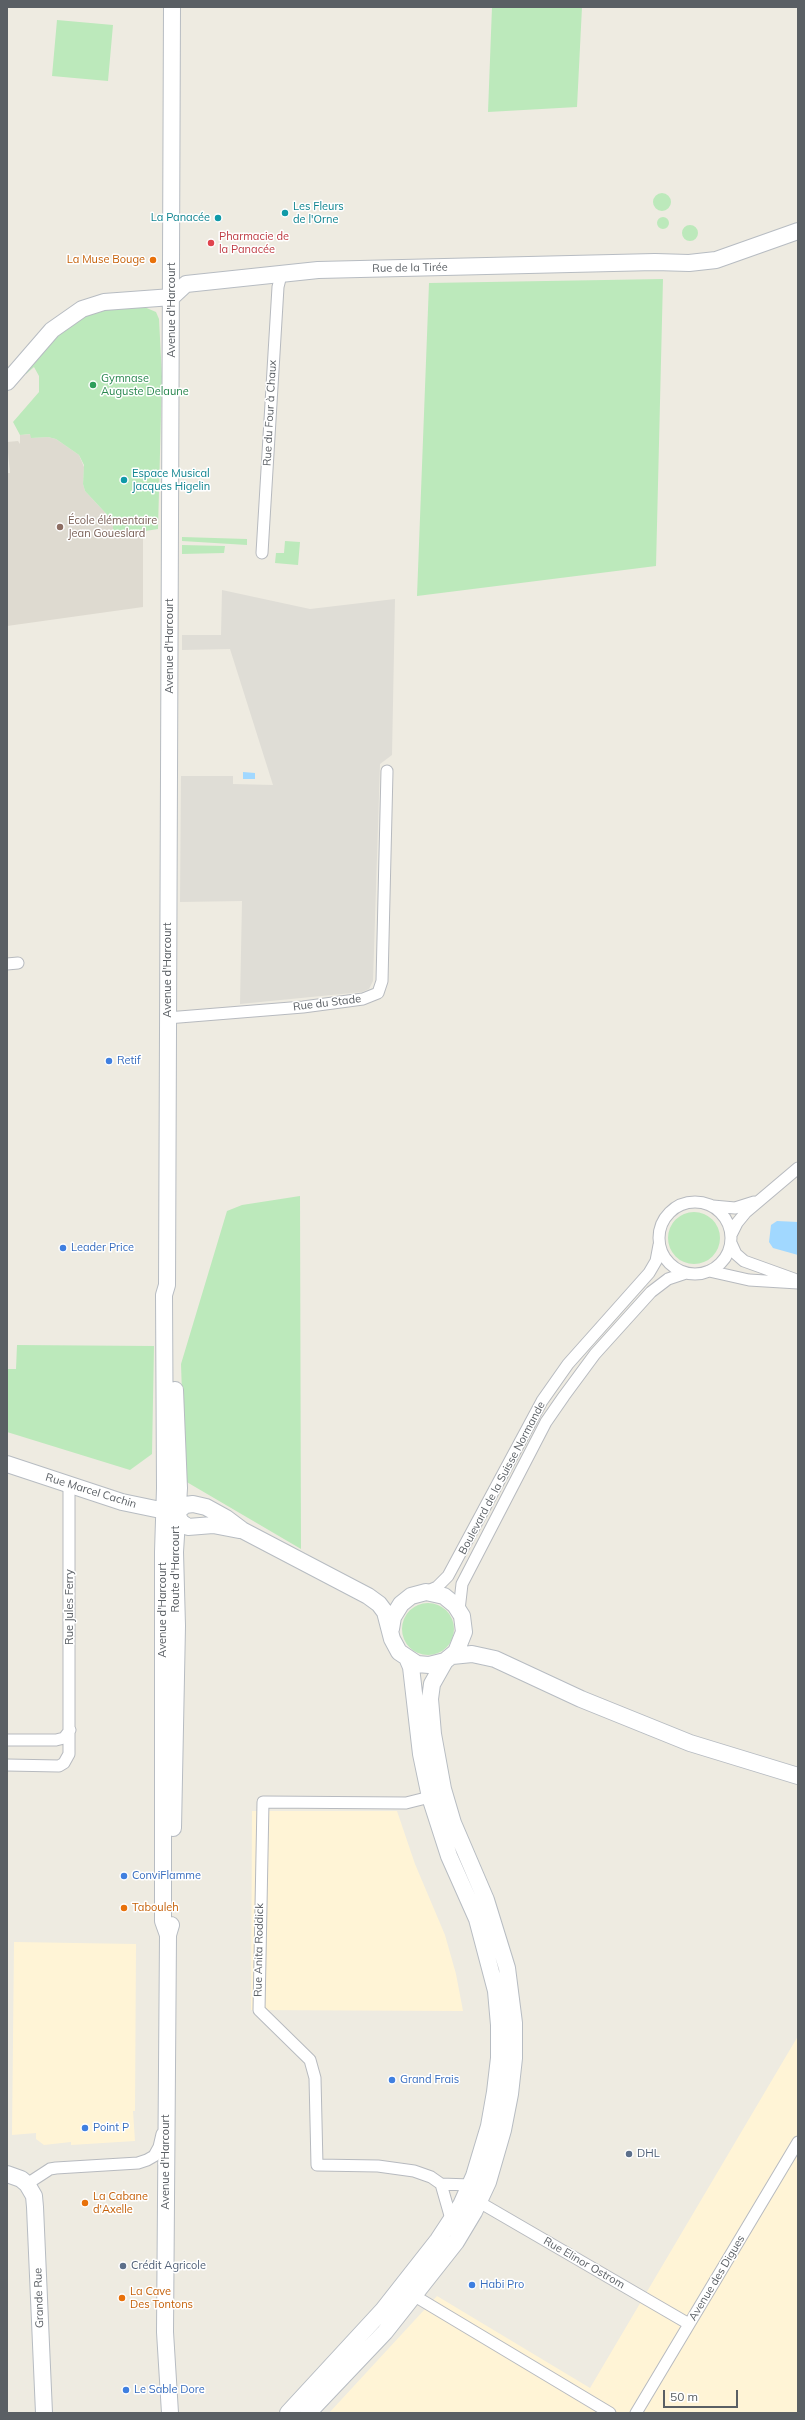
<!DOCTYPE html>
<meta charset="utf-8">
<style>
body{margin:0}
#map{position:relative;width:805px;height:2420px;overflow:hidden;background:#eeebe1;font-family:Mulish,sans-serif}
canvas{display:block}
.frame{position:absolute;inset:0;border:8px solid #5a5f64;pointer-events:none}
.scale{position:absolute;left:663px;top:2390px;width:75px;height:18px;box-sizing:border-box;border:2px solid #5a5f64;border-top:0;padding-left:5px;font-size:12px;line-height:14px;white-space:nowrap;color:#5a5f64;-webkit-text-stroke:3px #fff;paint-order:stroke}
</style>
<div id="map">
<canvas width="805" height="2420"></canvas>
<div class="frame"></div>
<div class="scale">50 m</div>
</div>
<script>
const c = document.querySelector('canvas').getContext('2d');
c.lineJoin = 'round';
function fillPath(path, color) { c.fillStyle = color; c.fill(path, 'evenodd'); }
const shape = rows => new Path2D(rows.map(r => 'M' + r).join(''));
function stroke(path, color, width, dash) { c.strokeStyle = color; c.lineWidth = width; c.lineCap = dash ? 'butt' : 'round'; c.setLineDash(dash || []); c.stroke(path); }
function write(font, color, halo, rows, align = 'center') {
  c.font = font + ' Mulish,sans-serif'; c.lineWidth = 3; c.setLineDash([]); c.textBaseline = 'middle'; c.strokeStyle = halo; c.fillStyle = color; for (const [text, x, y, turn = 0] of rows) {
    c.save(); c.translate(x, y); c.rotate((+turn || 0) * Math.PI / 180); c.textAlign = isNaN(turn) ? turn : align; if (halo) c.strokeText(text, 0, 0); c.fillText(text, 0, 0); c.restore();
  }
}
fillPath(shape([
 [252,1811,397,1811,415,1864,445,1935,456,1974,463,2011,251,2010],
 [14,1942,136,1944,135,2111,133,2111,135,2141,71,2145,71,2142,44,2145,36,2139,36,2133,12,2135],
 [798,2036,798,2413,329,2413,437,2296,590,2388]
]), '#fff4d6');
fillPath(shape([
 [222,590,310,609,395,599,392,755,380,764,373,981,369,989,362,992,240,1004,242,901,180,902,181,776,233,776,233,784,273,785,230,649,182,650,182,635,221,635]
]), '#dfddd6');
fillPath(shape([
 [31,434,31,438,48,437,56,439,79,455,84,467,83,484,85,491,112,520,114,536,143,531,143,607,7,626,7,473,10,473,7,442,18,441,20,444,20,435]
]), '#dedad0');
fillPath(shape([
 [492,7,582,7,577,107,488,112],
 [57,20,113,25,108,81,52,76],
 '653 202a9 9 0 1 1 18 0a9 9 0 1 1-18 0Z',
 '657 223a6 6 0 1 1 12 0a6 6 0 1 1-12 0Z',
 '682 233a8 8 0 1 1 16 0a8 8 0 1 1-16 0Z',
 [663,279,656,566,417,596,429,283],
 [142,306,156,312,159,319,162,377,158,529,114,536,112,520,85,491,83,484,84,465,79,455,56,439,48,437,31,438,30,434,20,435,13,422,39,392,39,376,34,367,26,374,22,371,39,351,79,317,101,309],
 [182,537,247,539,247,545,182,541],
 [285,541,300,542,298,565,275,563,276,553,284,553],
 [182,545,225,546,224,553,182,554],
 [300,1196,301,1549,185,1481,181,1364,227,1211,242,1205],
 '668 1238a26 26 0 1 1 52 0a26 26 0 1 1-52 0Z',
 [17,1345,154,1346,152,1454,130,1470,7,1432,7,1369,16,1369],
 '402 1629a26 26 0 1 1 52 0a26 26 0 1 1-52 0Z'
]), '#bce9bb');
fillPath(shape([
 [243,772,255,773,255,779,243,779],
 [777,1221,798,1222,798,1255,773,1248,769,1242,771,1225]
]), '#a1d8ff');
const street = shape([
 [262,553,278,287,281,275],
 [7,964,18,963],
 [167,1018,303,1007,363,999,378,993,382,981,387,771],
 '659 1238a36 36 0 1 1 72 0a36 36 0 1 1-72 0Z',
 [713,1206,735,1208,754,1202],
 [731,1235,737,1223,746,1212,798,1168],
 [731,1243,736,1254,744,1261,794,1279],
 [709,1271,749,1280,798,1283],
 [426,1592,437,1587,448,1576,542,1401,568,1364,649,1273,656,1261,659,1245],
 [459,1610,462,1584,546,1422,564,1396,595,1354,651,1292,668,1279,686,1273],
 [7,1740,56,1740,64,1738,70,1730],
 [7,1765,59,1766,64,1763,69,1754,69,1485],
 [430,1797,406,1803,263,1802,259,2010,310,2060,315,2078,317,2165,378,2166,414,2171,431,2177,441,2184,470,2185],
 [27,2184,50,2169,56,2168,138,2163,147,2160,154,2156,159,2147,162,2134],
 [441,2184,451,2219],
 [479,2202,689,2324],
 [408,2292,610,2413],
 [636,2413,798,2142]
]);
const secondary = shape([
 [172,297,186,284,318,270,655,262,689,263,716,260,798,231],
 [7,382,52,330,82,309,104,302,172,297],
 [7,1464,122,1502,175,1513],
 [176,1513,185,1505,193,1504,206,1507,226,1518,242,1530,368,1596,379,1604,385,1612,392,1639,399,1652,417,1664,429,1665,445,1661,456,1652,464,1632,462,1616,455,1605,444,1596,426,1592,411,1596,401,1604,393,1617,391,1629],
 [176,1513,181,1522,188,1527,213,1525,239,1530],
 [452,1656,472,1654,495,1659,581,1699,690,1743,798,1776],
 [173,1828,177,1626,175,1552,179,1488,175,1390],
 [168,1935,163,1921,163,1552,165,1488,164,1295,167,1285,172,7],
 [7,2174,21,2179,27,2184,34,2196,35,2207,44,2413],
 [170,2413,165,2332,168,1935,171,1925],
 [288,2413,383,2310,438,2240,461,2205,474,2176,489,2126,495,2092,499,2058,499,2025,496,1991,477,1919,449,1856,430,1797,421,1754,411,1667,408,1660],
 [308,2413,385,2332,456,2242,474,2212,488,2182,503,2130,510,2094,514,2058,514,2023,507,1968,486,1900,453,1823,443,1789,433,1734,430,1699,432,1684,445,1661]
]);
stroke(street, '#b7babf', 13);
stroke(secondary, '#b7bcc2', 18);
stroke(street, '#fff', 11);
stroke(secondary, '#fff', 16);
for (const [x, y, r, color] of [
 [285,213,4,"#0f9aa8"],
 [218,218,4,"#0f9aa8"],
 [211,243,4,"#e0444e"],
 [153,260,4,"#e8710a"],
 [93,385,4,"#2e9e5b"],
 [124,480,4,"#0f9aa8"],
 [60,527,4,"#8d6e63"],
 [109,1061,4,"#3f7fe0"],
 [63,1248,4,"#3f7fe0"],
 [124,1876,4,"#3f7fe0"],
 [124,1908,4,"#e8710a"],
 [392,2080,4,"#3f7fe0"],
 [85,2128,4,"#3f7fe0"],
 [629,2154,4,"#5c6f8a"],
 [85,2203,4,"#e8710a"],
 [123,2266,4,"#5c6f8a"],
 [472,2285,4,"#3f7fe0"],
 [122,2298,4,"#e8710a"],
 [126,2390,4,"#3f7fe0"]
]) { const dot = new Path2D(); dot.arc(x, y, r, 0, 2 * Math.PI); c.fillStyle = color; c.fill(dot); stroke(dot, '#fff', 1.5); }
write('11px', '#0d838f', '#fff', [
 ["Les Fleurs",293,207],
 ["de l'Orne",293,220],
 ["La Panacée",210,218,"right"],
 ["Espace Musical",132,474],
 ["Jacques Higelin",132,487]
], 'left');
write('11px', '#be3a42', '#fff', [
 ["Pharmacie de",219,237],
 ["la Panacée",219,250]
], 'left');
write('11px', '#c56008', '#fff', [
 ["La Muse Bouge",145,260,"right"],
 ["Tabouleh",132,1908],
 ["La Cabane",93,2197],
 ["d'Axelle",93,2210],
 ["La Cave",130,2292],
 ["Des Tontons",130,2305]
], 'left');
write('11px', '#5a5f64', '#fff', [
 ["Rue de la Tirée",410,268,-1],
 ["Avenue d'Harcourt",172,310,-90],
 ["Rue du Four à Chaux",270,413,-87],
 ["Avenue d'Harcourt",170,646,-90],
 ["Avenue d'Harcourt",168,970,-90],
 ["Rue du Stade",327,1003,-7],
 ["Boulevard de la Suisse Normande",502,1478,-62],
 ["Rue Marcel Cachin",91,1491,17],
 ["Route d'Harcourt",176,1569,-90],
 ["Rue Jules Ferry",70,1607,-90],
 ["Avenue d'Harcourt",163,1610,-90],
 ["Rue Anita Roddick",259,1950,-89],
 ["Avenue d'Harcourt",166,2162,-90],
 ["Rue Elinor Ostrom",584,2263,30],
 ["Avenue des Digues",717,2278,-59],
 ["Grande Rue",39,2298,-92]
]);
write('11px', '#27864d', '#fff', [
 ["Gymnase",101,379],
 ["Auguste Delaune",101,392]
], 'left');
write('11px', '#785e54', '#fff', [
 ["École élémentaire",68,521],
 ["Jean Goueslard",68,534]
], 'left');
write('11px', '#366cbe', '#fff', [
 ["Retif",117,1061],
 ["Leader Price",71,1248],
 ["ConviFlamme",132,1876],
 ["Grand Frais",400,2080],
 ["Point P",93,2128],
 ["Habi Pro",480,2285],
 ["Le Sable Dore",134,2390]
], 'left');
write('11px', '#4e5e75', '#fff', [
 ["DHL",637,2154],
 ["Crédit Agricole",131,2266]
], 'left');
</script>
